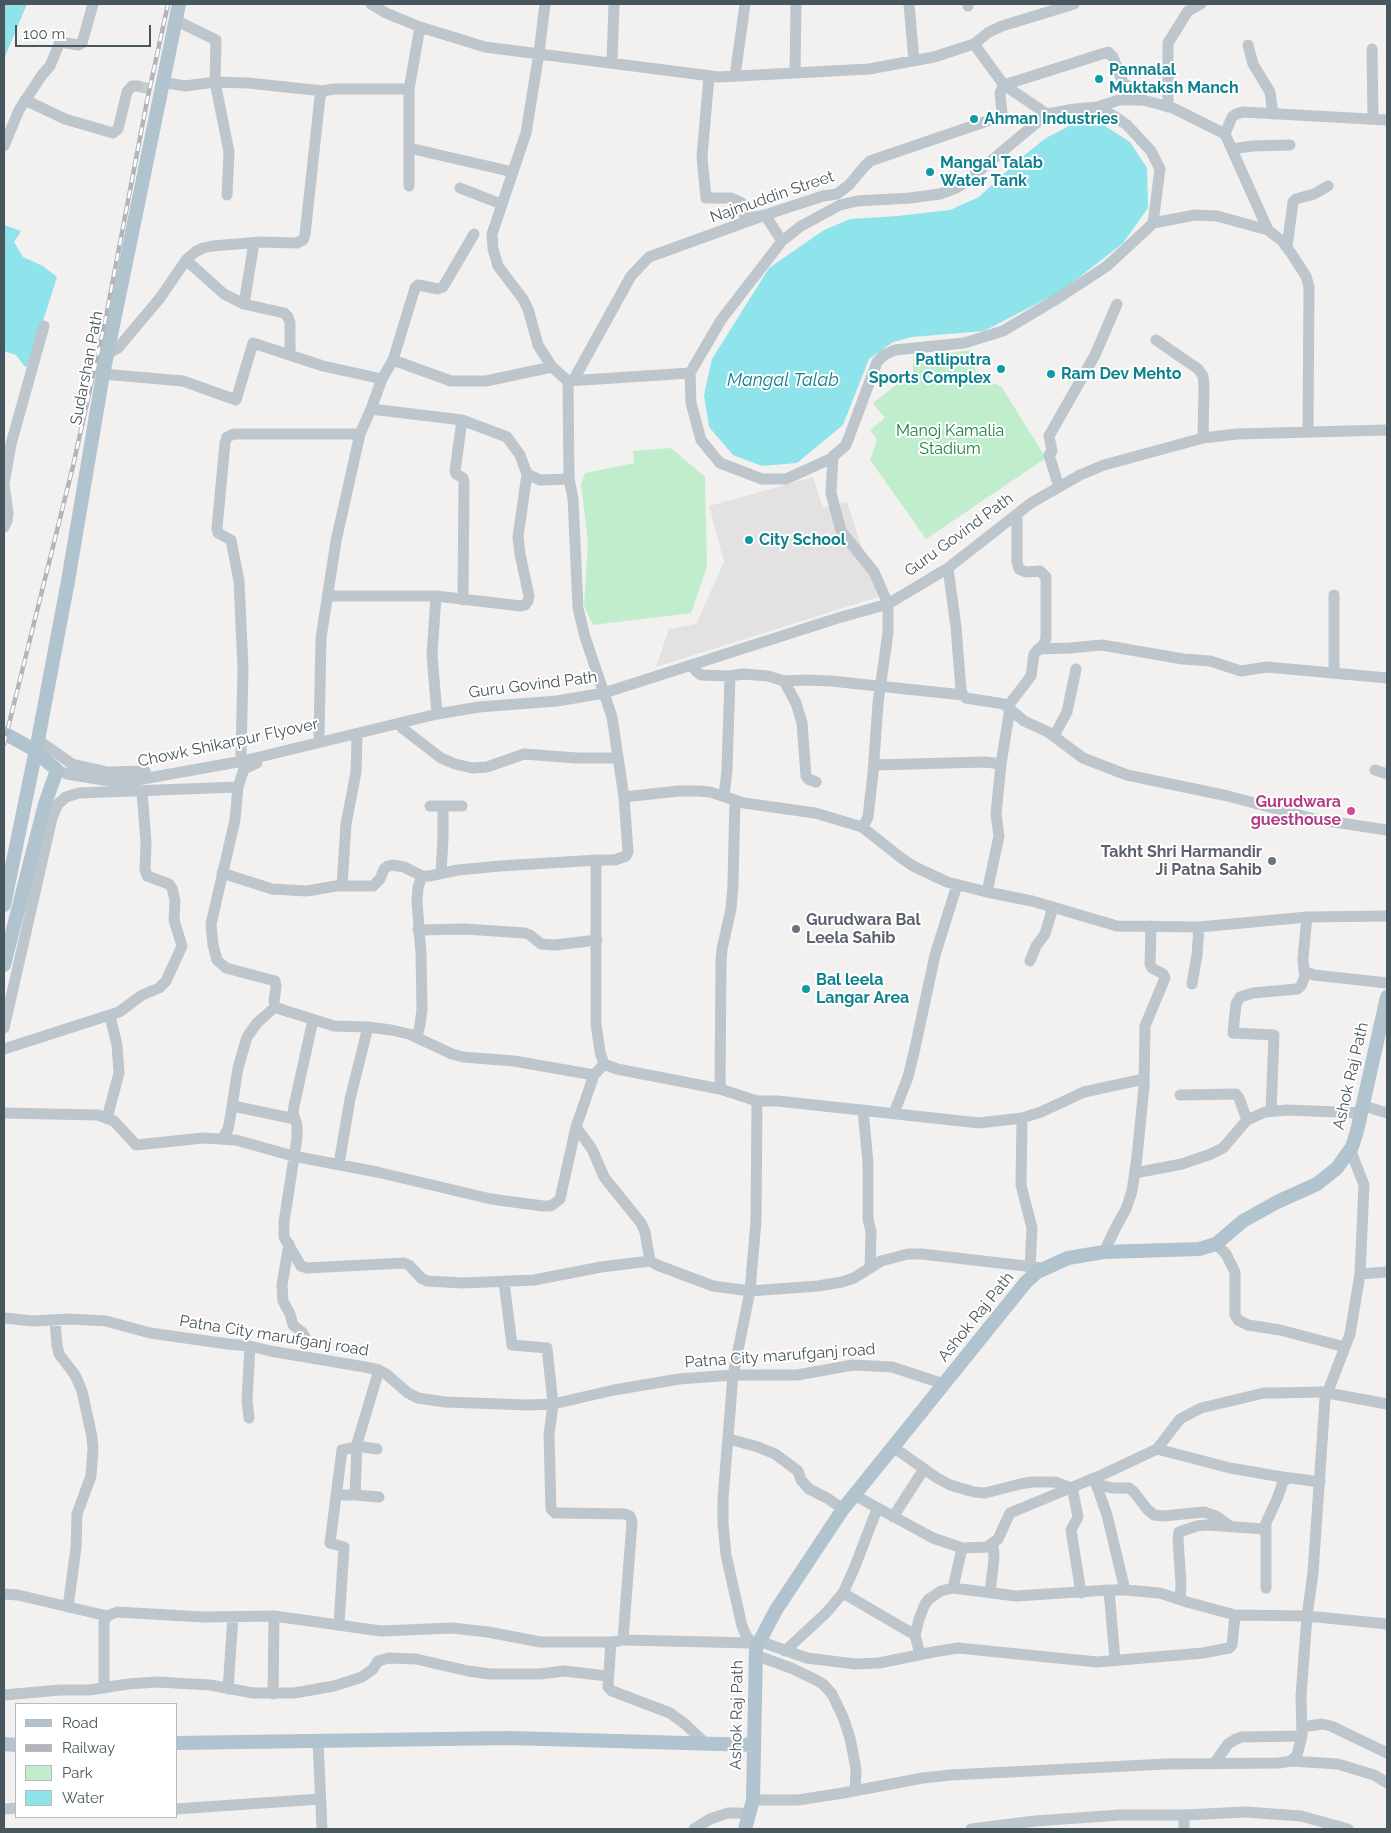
<!DOCTYPE html>
<style>
body{margin:0}
#map{position:relative;width:1391px;height:1833px;overflow:hidden;background:#f3f0f0;font-family:Raleway,sans-serif}
canvas{display:block}
.frame{position:absolute;inset:0;border:5px solid #48565d;pointer-events:none}
.legend{position:absolute;left:15px;top:1703px;width:162px;height:115px;box-sizing:border-box;background:#fff;border:1px solid #b6bbbe;margin:0;padding:6px 9px;list-style:none;font-size:15px;color:#48565d}
.legend li{display:flex;align-items:center;gap:10px;height:25px}
.legend b{width:25px;border:1px solid #b6bbbe}
.scale{position:absolute;left:15px;top:25px;width:136px;height:22px;box-sizing:border-box;border:2px solid #48565d;border-top:0;padding-left:6px;font-size:15px;line-height:18px;white-space:nowrap;color:#48565d;-webkit-text-stroke:4px #fff;paint-order:stroke}
</style>
<div id="map">
<canvas width="1391" height="1833"></canvas>
<div class="frame"></div>
<ul class="legend">
<li><b style="height:6px;background:#b1c3ce"></b>Road</li>
<li><b style="height:6px;background:#b2b6ba"></b>Railway</li>
<li><b style="height:14px;background:#c0eecc"></b>Park</li>
<li><b style="height:14px;background:#8fe3ea"></b>Water</li>
</ul>
<div class="scale">100 m</div>
</div>
<script>
const c = document.querySelector('canvas').getContext('2d');
c.lineJoin = 'round';
function fillPath(path, color) { c.fillStyle = color; c.fill(path, 'evenodd'); }
const shape = rows => new Path2D(rows.map(r => 'M' + r).join(''));
function stroke(path, color, width, dash) { c.strokeStyle = color; c.lineWidth = width; c.lineCap = dash ? 'butt' : 'round'; c.setLineDash(dash || []); c.stroke(path); }
function write(font, color, halo, rows, align = 'center') {
  c.font = font + ' Raleway,sans-serif'; c.lineWidth = 4; c.setLineDash([]); c.textBaseline = 'middle'; c.strokeStyle = halo; c.fillStyle = color; for (const [text, x, y, turn = 0] of rows) {
    c.save(); c.translate(x, y); c.rotate((+turn || 0) * Math.PI / 180); c.textAlign = isNaN(turn) ? turn : align; if (halo) c.strokeText(text, 0, 0); c.fillText(text, 0, 0); c.restore();
  }
}
fillPath(shape([
 [813,477,823,508,847,502,878,597,656,667,669,629,696,624,724,562,709,506]
]), '#e3e1e2');
fillPath(shape([
 [971,350,977,377,1001,386,1046,458,926,539,870,460,877,440,870,430,885,418,873,403,913,372,913,358],
 [671,448,705,477,707,567,691,613,593,625,584,606,588,541,581,484,585,473,634,463,633,451]
]), '#c0eecc');
fillPath(shape([
 [4,4,27,4,4,59],
 [1075,123,1102,124,1130,142,1147,168,1148,208,1123,243,1063,290,984,331,912,337,893,342,869,359,843,425,797,463,762,466,733,455,709,427,704,395,712,359,769,268,824,230,850,219,897,216,950,210,979,197,1022,157,1046,138],
 [4,225,21,231,14,242,23,257,43,266,57,277,29,365,25,367,16,355,4,351]
]), '#8fe3ea');
stroke(shape([
 [137,86,151,89]
]), '#c8cacb', 11, [11, 5.5]);
stroke(shape([
 [371,4,386,13,420,27,485,47,719,77,869,69,934,57,974,44,989,32,1002,26,1074,4],
 [545,4,539,53,526,133,492,234,493,249,498,266,523,299,528,309,538,345,552,367,568,381,569,479,573,498,578,608,585,637,612,717,624,797,679,791,699,791,710,792,744,803,815,813,862,827,865,823,868,817,873,773,878,703,888,633,888,604,874,572,841,531,831,493,833,456],
 [909,4,914,61],
 [968,6,968,4],
 [175,20,216,40,215,82,229,152,227,195],
 [1248,45,1253,64,1270,92,1273,114],
 [1372,49,1373,119],
 [612,63,614,4],
 [795,73,796,4],
 [709,76,702,157,706,198,731,198,742,203,745,219,765,215,782,241],
 [735,76,745,4],
 [162,82,185,86,215,82,248,83,323,91],
 [1004,85,1108,52,1113,57,1123,83,1135,91,1143,100],
 [25,100,65,119,113,133,118,129,127,92,132,86,137,86],
 [1097,107,1119,100,1143,100,1173,108,1225,134,1268,230],
 [1168,107,1168,43,1188,11,1201,4],
 [1225,134,1232,117,1236,114,1243,112,1387,120],
 [4,146,19,110,42,75,50,66,60,42,78,45,82,43,93,4],
 [409,148,513,172],
 [1232,149,1252,146,1290,145],
 [409,186,409,89,420,27],
 [460,188,501,204],
 [1153,223,1195,215,1217,216,1268,230,1282,241,1291,253,1306,276,1309,287,1308,432],
 [1287,247,1293,202,1296,199,1314,194,1328,186],
 [186,260,224,294,244,304,284,313,288,317,290,323,290,355],
 [244,304,254,243],
 [1156,340,1198,369,1203,376,1204,386,1203,438],
 [108,353,118,348,160,298,186,260,195,252,203,248,212,246,261,242,297,243,303,240,305,235,320,97,323,91,333,89,409,89],
 [393,360,415,288,418,285,438,289,443,287,474,234],
 [690,373,691,403,701,440,720,463,762,479,786,479,830,459,846,445,877,362,884,355,895,350,964,343,1003,331,1060,297,1107,266,1147,229,1153,223,1160,169,1151,151,1127,125,1114,116,1097,107,1075,109,1047,114,1004,85,974,44],
 [103,374,183,381,236,400,253,343,323,366,382,379],
 [574,379,631,276,649,257,765,215,823,196,837,194,849,185,864,167,870,161,999,117,1002,113,1000,93,1004,85],
 [568,381,690,373,721,320,782,241,801,226,840,205,857,201,910,198,940,194,956,188,967,181,1047,114],
 [371,409,462,420,507,437,520,455,527,474,540,480,569,479],
 [462,420,455,471,456,474,463,478,464,482,463,600],
 [1059,487,1049,455,1052,451,1049,436,1095,355,1117,304],
 [4,527,7,521,8,513,4,484,11,444,44,326],
 [948,568,956,627,961,690,963,695,966,698,1004,704,1024,721,1048,732,1083,758,1127,775,1228,796,1314,819,1387,830],
 [1334,595,1334,672],
 [327,596,436,596,521,606,525,605,528,601,529,596,520,554,518,537,527,474],
 [436,596,432,655,437,714],
 [1038,649,1070,648,1102,645,1183,659,1210,661,1241,671,1267,667,1387,678],
 [692,665,696,671,701,675,730,676],
 [784,681,805,680,831,681,963,695],
 [1008,706,1031,676,1034,654,1043,645,1046,639,1046,577,1040,571,1026,572,1019,569,1017,562,1017,514],
 [402,728,441,758,455,764,472,768,487,767,524,754,577,758,617,758],
 [319,736,321,638,336,541,360,434,371,409,382,379,393,360,451,381,486,381,552,367],
 [1054,736,1067,712,1076,669],
 [38,740,72,764,108,772,145,771],
 [241,755,243,668,239,581,231,540,218,533,217,528,225,443,227,437,234,434,360,434],
 [257,763,244,769,238,787,235,820,211,924,213,945,217,960,226,968,275,981,276,986,274,1002,275,1007,283,1010,334,1026,368,1027],
 [874,765,985,762,1001,764],
 [57,770,67,774,116,782,137,780,243,761,437,714,479,707,557,701,604,693,838,618,888,604,948,568,1031,503,1080,475,1104,465,1203,438,1237,434,1387,430],
 [1375,770,1387,774],
 [724,796,727,770,730,676,743,674,768,676,784,681,796,703,802,723,806,776,808,779,816,782],
 [624,797,628,852,626,856,615,860,598,860,596,866,596,1024,600,1052,604,1064,617,1069,720,1089],
 [735,800,733,885,731,909,722,949,721,961,720,1089,757,1101,756,1221,750,1291,733,1375,723,1499,723,1523,726,1555,742,1626,746,1635,756,1648],
 [430,806,462,806],
 [862,827,900,857,913,866,947,882,987,892,1032,901,1117,926,1199,927,1307,917,1387,916],
 [222,873,272,889,307,891,336,886,373,886,380,879,384,869,388,866,392,865,404,867,422,876,429,876,458,870,500,866,598,860],
 [441,873,443,839,443,807],
 [342,886,346,824,356,772,357,738],
 [987,892,999,836,996,814,1001,764,1010,708],
 [1307,917,1303,958,1304,971,1314,975,1387,983],
 [418,930,465,929,525,933,530,935,541,944,555,945,597,940],
 [1030,961,1036,946,1045,934,1053,907],
 [1192,984,1197,955,1199,927],
 [313,1020,294,1106,293,1113,297,1125,297,1138,284,1222,284,1237,301,1266,307,1268,404,1263,409,1265,421,1278,427,1281,463,1283,534,1280,601,1267,650,1261],
 [4,1028,52,818,58,804,66,797,79,793,238,787],
 [417,1037,420,1025,422,1009,421,953,417,902,418,887,422,876],
 [4,1049,119,1012,142,995,159,988,166,981,182,946,174,920,175,900,172,888,169,884,147,876,145,869,146,843,142,791],
 [604,1064,594,1075,576,1127,592,1149,604,1177,641,1223,645,1232,650,1261,657,1265,713,1286,750,1291,818,1286,842,1282,854,1278,881,1261,908,1254,922,1254,1043,1268],
 [1180,1095,1236,1094,1239,1098,1247,1120],
 [757,1101,778,1101,979,1123,1022,1118,1041,1112,1084,1092,1144,1079],
 [233,1106,295,1119],
 [1364,1106,1387,1113],
 [863,1110,868,1163,868,1219,871,1232,870,1268],
 [1271,1111,1274,1035,1233,1033,1236,1004,1240,997,1253,993,1297,989,1301,986,1306,973],
 [4,1113,98,1115,114,1121,136,1145,203,1138,236,1140,293,1156,377,1172,491,1199,543,1206,551,1206,560,1199,576,1127],
 [894,1113,908,1077,915,1048,935,955,957,885],
 [107,1118,119,1073,117,1045,110,1016],
 [1022,1118,1021,1185,1032,1228,1030,1268],
 [223,1138,228,1129,230,1119,238,1068,247,1037,257,1023,275,1007],
 [339,1164,350,1099,368,1027,391,1030,409,1034,452,1054,463,1057,514,1061,594,1075],
 [1135,1173,1182,1164,1211,1154,1223,1148,1247,1120,1265,1112,1287,1110,1362,1113],
 [289,1244,282,1285,283,1301,290,1314,293,1325,302,1332,305,1337],
 [1216,1244,1226,1254,1235,1272,1235,1315,1238,1320,1248,1325,1280,1330,1345,1347],
 [1104,1252,1116,1227,1126,1209,1132,1191,1137,1157,1144,1087,1145,1026,1165,978,1163,974,1152,968,1150,964,1151,926],
 [1360,1274,1387,1272],
 [504,1282,512,1345,547,1348,553,1404,549,1435,551,1509,555,1513,561,1513,625,1514,630,1516,632,1522,623,1640,752,1643],
 [4,1318,33,1321,70,1319,106,1321,150,1333,228,1344,250,1346,270,1351,365,1367,379,1370,386,1374,408,1393,418,1398,445,1402,528,1405,553,1404,614,1390,679,1379,733,1375,797,1375,853,1365,892,1367,944,1384],
 [55,1320,57,1345,59,1354,75,1375,82,1391,92,1437,93,1449,91,1476,77,1514,76,1548,68,1607],
 [249,1418,247,1400,250,1346],
 [729,1439,758,1447,775,1454,798,1471,801,1480,809,1489,827,1498,843,1509],
 [356,1446,377,1449],
 [893,1447,937,1478,950,1485,974,1492,985,1493,1020,1484,1032,1482,1055,1482,1071,1488,1073,1492,1078,1517,1071,1530,1081,1593],
 [1157,1449,1230,1468,1288,1478],
 [1094,1478,1107,1515,1125,1590,1109,1590,1115,1660],
 [1097,1484,1112,1488,1129,1488,1134,1492,1147,1509,1154,1515,1163,1516,1204,1512,1216,1516,1230,1526],
 [337,1495,355,1495,357,1444],
 [355,1495,379,1497],
 [854,1495,933,1538,962,1548,987,1547,998,1539,1010,1513,1104,1474,1157,1449,1180,1419,1201,1408,1264,1393,1276,1393,1322,1392,1387,1404],
 [893,1517,924,1469],
 [953,1588,962,1548],
 [1266,1588,1266,1523,1277,1499,1283,1482,1288,1478,1291,1478,1320,1482],
 [1125,1590,1160,1593,1187,1602,1235,1615],
 [843,1593,854,1569,877,1509],
 [990,1593,994,1558,993,1544],
 [4,1594,18,1595,107,1616],
 [1180,1599,1181,1584,1178,1539,1179,1532,1197,1526,1206,1525,1265,1529],
 [339,1624,344,1547,330,1543,342,1450,356,1447,379,1370],
 [619,1641,611,1642,608,1687,612,1691,670,1713,685,1724,706,1744],
 [759,1641,807,1658,855,1664,879,1663,933,1652,958,1648,1097,1662,1203,1653,1229,1648,1232,1645,1235,1615,1307,1616,1387,1624],
 [785,1651,826,1613,843,1593,915,1635],
 [920,1654,915,1635,919,1619,925,1604,929,1599,941,1591,953,1588,1016,1596,1109,1590],
 [755,1655,791,1668,816,1680,823,1684,832,1694,843,1717,850,1738,856,1769,855,1791],
 [104,1688,104,1622,107,1616,117,1612,203,1617,274,1616,381,1631,452,1628,488,1632,540,1642,611,1642],
 [228,1689,233,1617],
 [273,1694,274,1616],
 [4,1695,60,1690,89,1690,128,1684,157,1682,210,1685,253,1693,294,1693,334,1686,362,1677,373,1669,378,1661,389,1658,416,1659,468,1671,490,1674,540,1674,564,1671,607,1676],
 [1302,1727,1322,1724,1331,1726,1387,1753],
 [318,1741,322,1829],
 [1291,1761,1338,1764,1374,1775,1387,1783],
 [1214,1764,1228,1744,1236,1739,1242,1737,1302,1736],
 [753,1800,798,1800,843,1793,923,1778,951,1775,1166,1764,1279,1763,1291,1761,1297,1755,1302,1736,1301,1696,1307,1616,1313,1573,1325,1399,1350,1334,1360,1274,1364,1185,1350,1149],
 [4,1809,16,1808],
 [176,1809,320,1799],
 [1184,1815,1184,1829],
 [694,1829,710,1819,728,1813,739,1813,750,1815],
 [971,1829,1035,1821,1120,1815,1184,1815,1245,1812,1301,1816,1348,1829]
]), '#bcc6cc', 11);
stroke(shape([
 [4,733,31,748,57,770,45,804,4,965],
 [4,905,38,740,68,581,103,374,179,4],
 [176,1743,510,1738,754,1745],
 [4,1744,16,1745],
 [745,1829,753,1800,756,1648,776,1610,843,1509,1026,1282,1037,1272,1068,1258,1104,1252,1199,1249,1216,1244,1243,1221,1277,1202,1317,1184,1337,1168,1352,1147,1357,1131,1387,997]
]), '#b1c3ce', 14);
const rail = shape([
 [4,744,73,466,105,322,147,101,168,4]
]);
stroke(rail, '#b2b6ba', 4.5);
stroke(rail, '#fff', 2.5, [8]);
for (const [x, y, r, color] of [
 [1099,79,5,"#0f9aa8"],
 [974,119,5,"#0f9aa8"],
 [930,172,5,"#0f9aa8"],
 [1001,369,5,"#0f9aa8"],
 [1051,374,5,"#0f9aa8"],
 [749,540,5,"#0f9aa8"],
 [1351,811,5,"#d1479c"],
 [1272,861,5,"#6b7280"],
 [796,929,5,"#6b7280"],
 [806,989,5,"#0f9aa8"]
]) { const dot = new Path2D(); dot.arc(x, y, r, 0, 2 * Math.PI); c.fillStyle = color; c.fill(dot); stroke(dot, '#fff', 2); }
write('bold 16px', '#0d838f', '#fff', [
 ["Pannalal",1109,70],
 ["Muktaksh Manch",1109,88],
 ["Ahman Industries",984,119],
 ["Mangal Talab",940,163],
 ["Water Tank",940,181],
 ["Patliputra",991,360,"right"],
 ["Sports Complex",991,378,"right"],
 ["Ram Dev Mehto",1061,374],
 ["City School",759,540],
 ["Bal leela",816,980],
 ["Langar Area",816,998]
], 'left');
write('16px', '#48565d', '#fff', [
 ["Najmuddin Street",772,197,-19],
 ["Sudarshan Path",87,368,-79],
 ["Guru Govind Path",959,535,-36],
 ["Guru Govind Path",533,685,-7],
 ["Chowk Shikarpur Flyover",228,743,-12],
 ["Ashok Raj Path",1351,1076,-77],
 ["Ashok Raj Path",976,1317,-51],
 ["Patna City marufganj road",274,1336,9],
 ["Patna City marufganj road",780,1356,-4],
 ["Ashok Raj Path",737,1715,-89]
]);
write('16px', '#1a7e3f', '#fff', [
 ["Manoj Kamalia",950,431],
 ["Stadium",950,449]
]);
write('bold 16px', '#b23c85', '#fff', [
 ["Gurudwara",1341,802],
 ["guesthouse",1341,820]
], 'right');
write('bold 16px', '#5b616d', '#fff', [
 ["Takht Shri Harmandir",1262,852],
 ["Ji Patna Sahib",1262,870],
 ["Gurudwara Bal",806,920,"left"],
 ["Leela Sahib",806,938,"left"]
], 'right');
write('italic 18px', '#10808a', '#fff', [
 ["Mangal Talab",783,381]
]);
</script>
